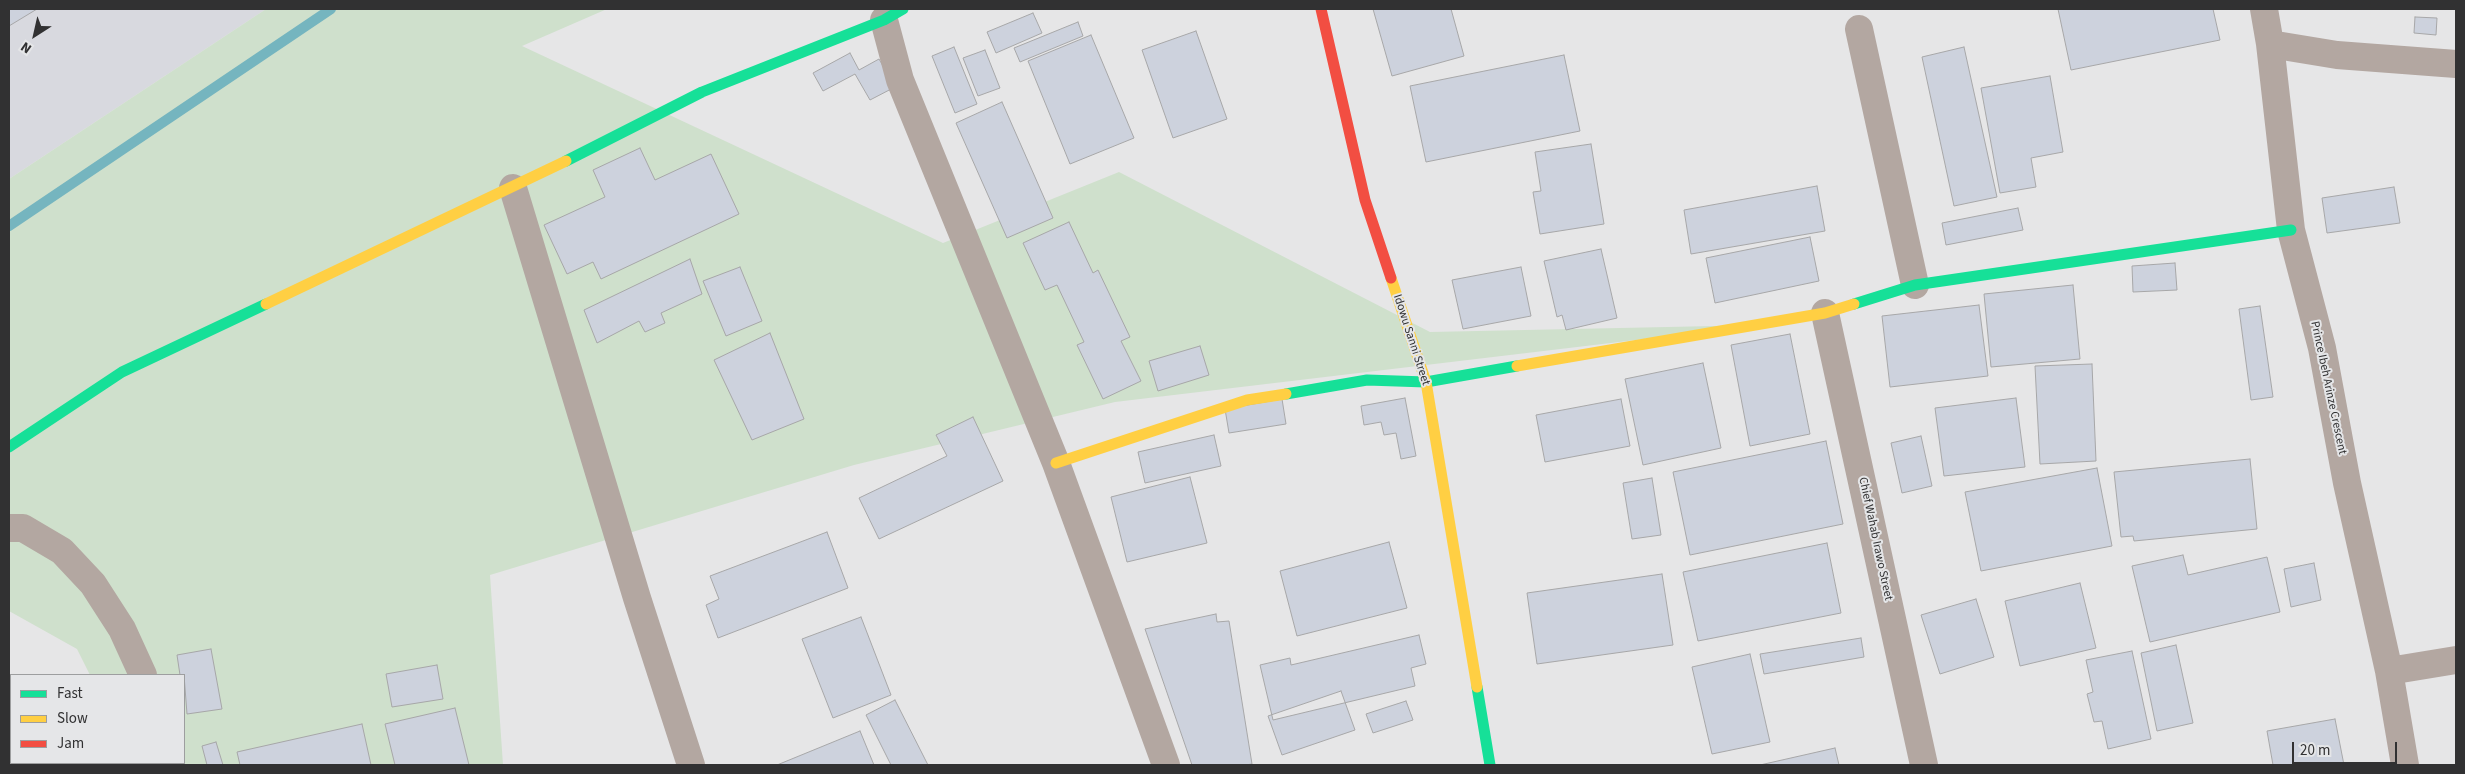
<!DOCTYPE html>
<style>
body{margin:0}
#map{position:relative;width:2465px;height:774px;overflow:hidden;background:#e6e6e7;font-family:"Source Sans 3",sans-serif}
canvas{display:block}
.frame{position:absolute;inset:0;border:10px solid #313132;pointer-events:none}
.legend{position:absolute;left:10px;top:674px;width:175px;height:90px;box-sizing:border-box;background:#e5e6e8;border:1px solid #9d9e9f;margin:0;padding:6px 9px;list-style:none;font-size:15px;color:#313132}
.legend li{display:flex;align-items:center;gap:10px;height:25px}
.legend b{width:25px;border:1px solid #9d9e9f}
.north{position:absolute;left:10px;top:10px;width:50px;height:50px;-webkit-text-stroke:4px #e5e6e8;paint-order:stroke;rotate:215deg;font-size:14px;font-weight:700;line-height:20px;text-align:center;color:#313132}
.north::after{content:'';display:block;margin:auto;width:18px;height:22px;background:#313132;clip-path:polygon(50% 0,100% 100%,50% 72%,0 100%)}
.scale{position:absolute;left:2292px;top:742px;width:105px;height:22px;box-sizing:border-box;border:2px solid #313132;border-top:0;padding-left:6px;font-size:15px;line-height:18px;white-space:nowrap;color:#313132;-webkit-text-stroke:4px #e5e6e8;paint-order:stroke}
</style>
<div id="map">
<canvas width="2465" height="774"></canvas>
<div class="frame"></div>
<ul class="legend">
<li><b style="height:6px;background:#16e098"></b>Fast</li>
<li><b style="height:6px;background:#ffcf43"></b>Slow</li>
<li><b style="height:6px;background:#f24e42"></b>Jam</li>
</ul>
<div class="north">N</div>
<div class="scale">20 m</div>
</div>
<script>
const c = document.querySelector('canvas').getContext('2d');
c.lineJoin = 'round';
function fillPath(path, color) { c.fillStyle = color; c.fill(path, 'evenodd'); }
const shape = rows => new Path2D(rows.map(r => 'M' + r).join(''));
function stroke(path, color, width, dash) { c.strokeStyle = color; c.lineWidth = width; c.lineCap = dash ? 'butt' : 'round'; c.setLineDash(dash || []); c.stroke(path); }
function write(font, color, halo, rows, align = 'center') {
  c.font = font + ' "Source Sans 3",sans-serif'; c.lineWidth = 4; c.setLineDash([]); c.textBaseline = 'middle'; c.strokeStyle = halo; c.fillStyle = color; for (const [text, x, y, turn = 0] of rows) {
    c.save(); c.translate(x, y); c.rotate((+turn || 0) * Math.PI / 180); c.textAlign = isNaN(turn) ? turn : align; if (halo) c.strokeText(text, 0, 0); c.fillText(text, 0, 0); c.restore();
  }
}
fillPath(shape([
 [9,9,266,9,9,179]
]), '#d8d9df');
fillPath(shape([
 [266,9,607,9,522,46,943,243,1119,172,1430,332,1762,325,1115,402,854,465,490,575,503,765,135,765,135,763,184,763,184,675,90,675,77,649,9,611,9,179]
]), '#cfe0cc');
stroke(shape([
 [9,226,331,9]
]), '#75b5bf', 10);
const building = shape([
 [9,9,37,9,9,26,9,9],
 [1373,9,1451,9,1464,56,1392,76,1373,9],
 [2058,9,2213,9,2220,40,2071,70,2058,9],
 [1033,13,1042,33,996,53,987,32,1033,13],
 [2415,17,2437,18,2436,35,2414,33,2415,17],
 [1078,22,1083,36,1020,62,1014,48,1078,22],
 [1196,31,1227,119,1173,138,1142,50,1196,31],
 [1091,35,1134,138,1070,164,1028,61,1091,35],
 [954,47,977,104,955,113,932,56,954,47],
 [1964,47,1997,197,1954,206,1922,57,1964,47],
 [985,50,1000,88,978,96,963,58,985,50],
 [850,53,859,70,879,59,895,87,870,100,855,74,823,91,813,73,850,53],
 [1564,55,1580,131,1426,162,1410,86,1564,55],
 [2050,76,2063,152,2031,158,2036,187,2000,193,1981,88,2050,76],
 [1002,102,1053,218,1007,238,956,123,1002,102],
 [1591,144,1604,224,1540,234,1533,192,1541,191,1535,152,1591,144],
 [640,148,655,180,711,154,739,214,601,279,593,262,567,274,544,225,605,197,593,170,640,148],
 [1817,186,1825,231,1691,254,1684,210,1817,186],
 [2394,187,2400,223,2327,233,2322,198,2394,187],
 [2018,208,2023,230,1946,245,1942,223,2018,208],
 [1069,222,1093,273,1098,270,1130,337,1121,341,1141,381,1103,399,1077,345,1084,342,1057,285,1045,290,1023,243,1069,222],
 [1810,237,1819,281,1715,303,1706,258,1810,237],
 [1601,249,1617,318,1566,330,1562,315,1557,317,1544,261,1601,249],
 [690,259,702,294,661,313,665,323,645,332,639,321,597,343,584,310,690,259],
 [2175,263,2177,290,2133,292,2132,266,2175,263],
 [740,267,762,321,726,336,703,281,740,267],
 [1521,267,1531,316,1463,329,1452,280,1521,267],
 [2073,285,2080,359,1991,367,1984,294,2073,285],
 [1979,305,1988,376,1890,387,1882,316,1979,305],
 [2260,306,2273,397,2251,400,2239,309,2260,306],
 [770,333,804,419,752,440,714,360,770,333],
 [1790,334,1810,434,1750,446,1731,345,1790,334],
 [1200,346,1209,375,1158,391,1149,361,1200,346],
 [1703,363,1721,448,1643,465,1625,379,1703,363],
 [2092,364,2096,461,2040,464,2035,366,2092,364],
 [1405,398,1416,456,1401,459,1396,433,1384,435,1381,422,1364,425,1361,406,1405,398],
 [2016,398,2025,467,1944,476,1935,408,2016,398],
 [1282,399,1286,424,1229,433,1225,409,1282,399],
 [1621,399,1630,446,1545,462,1536,415,1621,399],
 [973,417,1003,481,879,539,859,498,947,456,936,435,973,417],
 [1214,435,1221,466,1145,483,1138,452,1214,435],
 [1921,436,1932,486,1902,493,1891,443,1921,436],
 [1826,441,1843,524,1690,555,1673,472,1826,441],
 [2250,459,2257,529,2134,541,2133,536,2121,537,2114,472,2250,459],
 [2097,468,2112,546,1981,571,1965,492,2097,468],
 [1190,477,1207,543,1127,562,1111,497,1190,477],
 [1652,478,1661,535,1632,539,1623,483,1652,478],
 [827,532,848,588,718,638,706,605,719,599,710,576,827,532],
 [1389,542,1407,608,1297,636,1280,571,1389,542],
 [1827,543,1841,613,1698,641,1683,572,1827,543],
 [2183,555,2188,575,2267,557,2280,612,2150,642,2132,566,2183,555],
 [2314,563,2321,600,2291,607,2284,569,2314,563],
 [1662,574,1673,645,1537,664,1527,593,1662,574],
 [2080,583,2096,648,2020,666,2005,601,2080,583],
 [1976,599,1994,657,1940,674,1921,615,1976,599],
 [1216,614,1217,622,1229,621,1252,764,1246,765,1192,765,1145,629,1216,614],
 [861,617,891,695,833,718,802,639,861,617],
 [1419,635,1426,664,1411,668,1415,686,1273,720,1260,665,1290,658,1291,665,1419,635],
 [1861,638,1864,657,1764,674,1760,654,1861,638],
 [2176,645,2193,723,2157,731,2141,653,2176,645],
 [211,649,222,709,187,714,184,675,180,675,177,655,211,649],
 [2132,651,2151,739,2108,749,2102,721,2094,722,2087,694,2093,692,2086,660,2132,651],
 [1750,654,1770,742,1712,754,1692,667,1750,654],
 [437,665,443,699,392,707,386,674,437,665],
 [1341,691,1355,730,1282,755,1268,716,1341,691],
 [895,700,928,765,891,765,866,715,895,700],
 [1406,701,1413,720,1373,733,1366,714,1406,701],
 [455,708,469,765,395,765,385,724,455,708],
 [2335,719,2344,765,2273,765,2267,731,2335,719],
 [362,724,371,765,240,765,237,752,362,724],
 [860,731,874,765,777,765,860,731],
 [216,742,223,765,207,765,202,746,216,742],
 [1835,748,1839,765,1760,765,1835,748]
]);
fillPath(building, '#cdd2dd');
stroke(building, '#a7a7a8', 1);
stroke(shape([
 [2264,9,2270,44,2291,230,2322,348,2347,483,2389,671,2405,765],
 [884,20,900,80,1056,463,1166,765],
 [1859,29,1915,285],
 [2270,44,2337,55,2456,64],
 [513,188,637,598,691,765],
 [1825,313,1924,765],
 [9,528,23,528,62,551,93,584,122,629,143,675],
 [2389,671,2456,660],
 [166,763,167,765]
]), '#b3a7a1', 28);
stroke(shape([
 [566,161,702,92,884,20,903,9],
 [1854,304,1915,285,2291,230],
 [1286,394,1367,380,1426,382,1517,366],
 [9,447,122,372,266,304],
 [1477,687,1490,765]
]), '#16e098', 11);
stroke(shape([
 [1391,278,1426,382,1477,687],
 [266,304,566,161],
 [1517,366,1825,313,1854,304],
 [1056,463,1247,400,1286,394]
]), '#ffcf43', 11);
stroke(shape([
 [1321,9,1365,200,1391,278]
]), '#f24e42', 11);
write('12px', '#313132', '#e5e6e8', [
 ["Idowu Sanni Street",1411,340,72],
 ["Prince Ibeh Arinze Crescent",2328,388,78],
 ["Chief Wahab Irawo Street",1875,539,78]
]);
</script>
